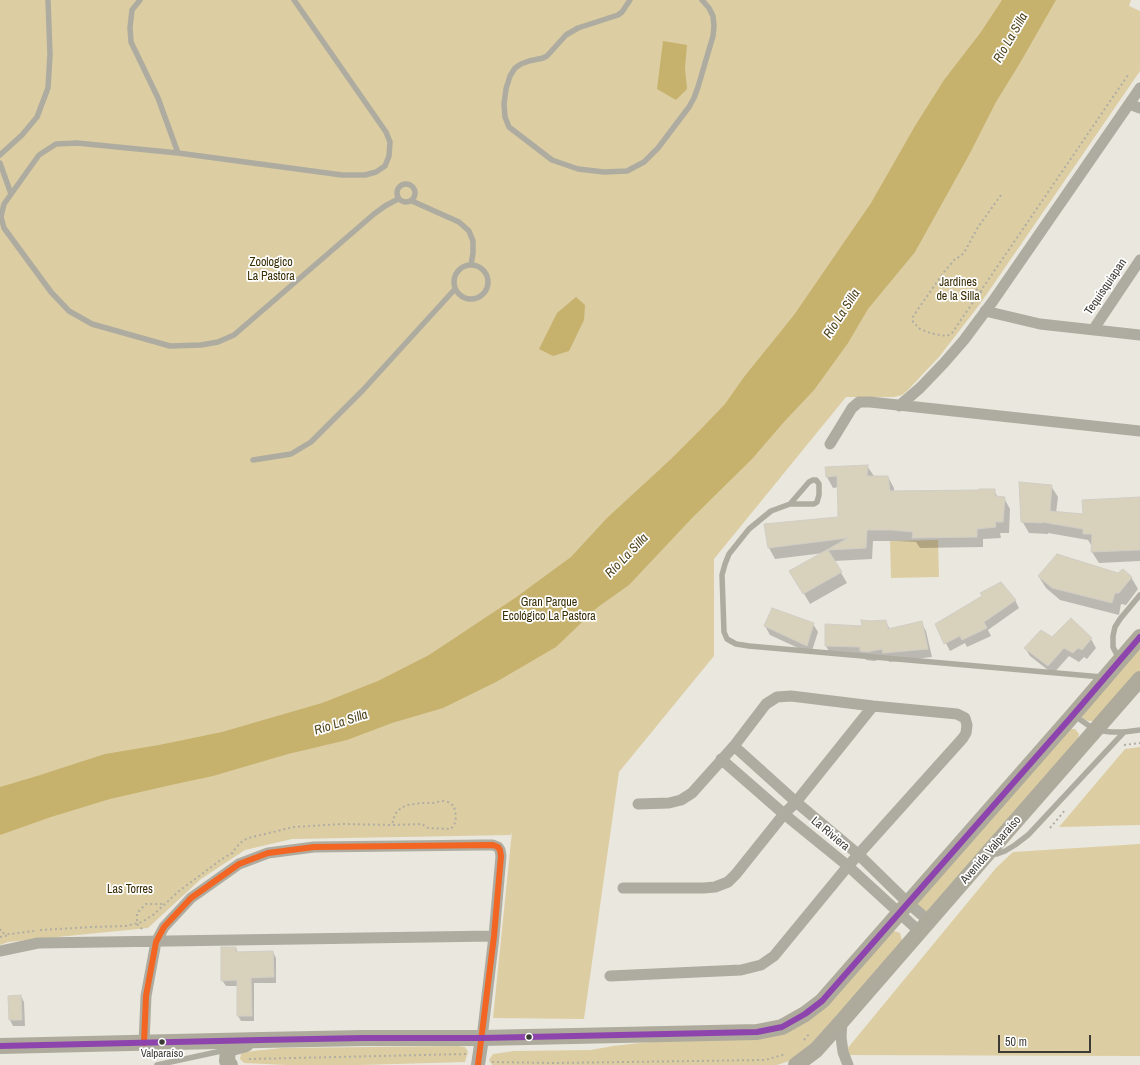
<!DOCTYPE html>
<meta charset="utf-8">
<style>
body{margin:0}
#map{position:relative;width:1140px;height:1065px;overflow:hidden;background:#eae7de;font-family:"Archivo Narrow",sans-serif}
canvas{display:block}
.scale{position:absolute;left:998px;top:1035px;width:93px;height:18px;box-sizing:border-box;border:2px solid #3c3a34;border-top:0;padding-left:5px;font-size:12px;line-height:14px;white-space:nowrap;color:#3c3a34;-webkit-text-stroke:3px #fff;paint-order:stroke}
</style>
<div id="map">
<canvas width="1140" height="1065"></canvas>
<div class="scale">50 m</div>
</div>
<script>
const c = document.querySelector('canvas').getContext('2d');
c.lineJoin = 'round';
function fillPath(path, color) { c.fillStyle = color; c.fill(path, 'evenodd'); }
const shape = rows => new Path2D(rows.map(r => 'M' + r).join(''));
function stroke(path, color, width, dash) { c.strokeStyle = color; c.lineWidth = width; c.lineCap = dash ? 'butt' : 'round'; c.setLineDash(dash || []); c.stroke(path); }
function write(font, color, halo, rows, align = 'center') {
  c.font = font + ' "Archivo Narrow",sans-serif'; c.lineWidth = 3.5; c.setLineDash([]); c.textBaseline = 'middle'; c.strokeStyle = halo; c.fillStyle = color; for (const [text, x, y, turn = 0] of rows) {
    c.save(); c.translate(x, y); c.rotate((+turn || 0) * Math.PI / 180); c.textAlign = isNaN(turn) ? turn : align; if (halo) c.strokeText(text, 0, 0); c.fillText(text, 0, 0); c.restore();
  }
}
fillPath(shape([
 [0,0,1131,0,1129,6,1140,11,1140,71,980,304,939,357,907,391,902,395,894,397,846,397,714,559,714,656,619,772,584,1019,493,1018,512,831,511,835,292,839,245,850,201,879,148,928,8,942,0,945],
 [938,540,939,577,891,578,890,541],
 [1140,646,1140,675,1100,721,1088,721,1083,719,1081,713],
 [1068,729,1075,729,1079,734,1077,742,927,914,915,903],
 [1140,747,1140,825,1059,827,1125,749],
 [1140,844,1140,1056,842,1055,996,868,1013,852],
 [891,930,900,933,902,941,809,1047,792,1060,777,1065,492,1065,489,1060,493,1054,514,1051,591,1050,613,1046,649,1042,782,1031],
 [458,1046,465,1047,468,1052,465,1062,360,1065,286,1065,244,1063,240,1059,241,1054,244,1052,282,1048]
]), '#dccea2');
fillPath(shape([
 [1002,0,1056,0,1020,63,996,102,969,155,915,252,868,309,848,343,814,390,783,423,752,459,693,517,629,585,598,607,556,647,496,682,443,708,392,723,347,740,288,754,213,776,171,785,110,799,51,817,0,835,0,787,37,776,105,754,159,745,222,732,322,703,378,681,429,655,515,598,571,557,607,518,670,460,701,429,725,404,744,377,794,315,871,203,915,126,944,80,981,32],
 [663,41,687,45,685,68,687,89,676,100,657,89],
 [576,297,585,305,584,320,569,351,553,356,539,349,557,313]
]), '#c6b16d');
fillPath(shape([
 [867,466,874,476,888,477,894,488,894,492,994,490,998,498,1004,498,1010,509,1009,533,1000,533,1001,538,983,539,983,547,920,548,916,542,897,541,873,541,872,559,834,561,847,583,810,604,791,571,824,553,775,559,769,548,839,517,839,487,833,488,827,477],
 [1051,486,1058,497,1056,513,1084,515,1140,498,1140,561,1099,563,1092,552,1092,545,1091,545,1088,540,1048,533,1048,534,1029,533,1022,521],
 [1039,577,1131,577,1138,589,1126,605,1121,604,1119,615,1060,600,1046,588],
 [983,597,1015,600,1019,608,988,630,991,636,967,647,965,643,950,651,936,624],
 [885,621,890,629,921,622,926,631,932,657,889,662,887,658,874,661,866,660,864,656,831,655,826,646,863,628],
 [813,624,818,632,811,654,770,635,765,626],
 [1052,638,1091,639,1096,648,1087,659,1084,657,1079,662,1069,656,1053,674,1030,656,1025,648],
 [236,948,238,953,273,952,276,958,276,983,254,983,254,1021,241,1021,238,1016,238,986,226,986,222,980],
 [21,996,24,1002,25,1026,13,1026,10,1020,9,997]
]), '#0003');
const building = shape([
 [868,465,867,476,888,476,890,491,979,490,979,489,995,489,995,496,1005,497,1003,522,995,522,996,527,977,529,977,537,912,538,913,532,891,530,867,530,866,548,828,550,842,572,803,594,789,571,848,538,768,548,764,524,838,517,837,476,826,477,825,467,868,465],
 [1019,482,1052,485,1050,511,1083,514,1082,500,1140,497,1140,550,1091,552,1092,534,1083,534,1083,529,1042,522,1042,523,1021,522,1019,482],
 [1057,554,1118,573,1123,569,1132,577,1119,593,1115,593,1112,603,1052,588,1038,576,1057,554],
 [1001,582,1016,600,984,622,987,628,962,640,960,636,944,644,935,624,982,596,980,593,1001,582],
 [772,608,814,623,807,646,764,626,772,608],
 [1071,618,1092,638,1082,650,1078,648,1073,653,1064,648,1048,666,1024,648,1041,630,1052,637,1071,618],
 [861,620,871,621,886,620,888,629,922,621,928,649,883,653,882,649,868,652,860,651,860,647,825,646,825,624,862,626,861,620],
 [221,947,236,947,236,952,273,951,274,977,251,978,252,1016,237,1016,237,980,221,981,221,947],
 [21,995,22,1020,9,1020,8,996,21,995]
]);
fillPath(building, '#d8d1bb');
stroke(building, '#d0cdc6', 1);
stroke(shape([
 [1001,195,978,227,965,251,961,256,955,259,944,272,916,312,913,317,913,322,920,329,930,333,940,335,947,336,952,333,1128,75],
 [976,289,984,294],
 [1124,745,1140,743],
 [1050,828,1066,809],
 [233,854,232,853,240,843,248,838,294,827,342,824,392,825,422,824,428,828,451,829,455,823,456,816,454,806,448,802,442,801,433,803,422,803,407,805,401,808,395,814,392,825],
 [0,929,2,933,10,934,34,931],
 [142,929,137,924,137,913,146,904,164,904],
 [40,930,92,927,126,926,142,922,153,915,179,891,222,859,232,853],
 [0,937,9,935],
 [804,1040,810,1033],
 [249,1059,467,1054],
 [492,1062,554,1063,765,1060,786,1054]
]), '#b0ada3', 2, [2, 3]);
stroke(shape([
 [140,0,132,10,130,28,131,42,158,98,178,153,342,175,365,175,376,172,385,166,389,156,390,142,386,132,294,0],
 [630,0,622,12,618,15,578,28,566,35,547,56,543,58,529,61,521,64,515,68,510,76,506,89,504,104,505,117,509,127,552,160,578,169,604,172,627,171,644,162,658,148,689,107,694,98,698,87,713,36,714,26,713,16,709,8,702,0],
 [178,153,77,143,56,144,39,155,4,204,1,217,4,228,51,292,69,311,92,324,170,346,201,345,218,342,234,335,374,214,385,206,398,199],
 [0,155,22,135,37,117,48,88,50,54,48,0],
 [0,163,11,194],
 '397 193a9 9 0 1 1 18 0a9 9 0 1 1-18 0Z',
 [412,201,459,222,469,231,473,241,473,253,471,265],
 '454 282a17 17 0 1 1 34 0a17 17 0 1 1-34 0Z',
 [253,460,291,454,311,442,363,390,455,289],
 [790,504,809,482,813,480,816,480,819,484,819,495,817,502,814,504,790,504,771,511,749,529,729,554,725,564,722,575,724,632,727,639,736,644,749,646,1102,677],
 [1119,659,1113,647,1113,636,1115,627,1120,619,1140,595],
 [1075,716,1095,730,1111,732,1124,732,1140,730],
 [991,854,997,854,1005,851,1015,845,1028,835,1124,732],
 [157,1065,226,1050]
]), '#aeaca0', 5.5);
stroke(shape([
 [1129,104,1140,108],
 [985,311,1040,324,1140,335],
 [1093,330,1140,260],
 [899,406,920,388,944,363,964,340,993,301,1140,88],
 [830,444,852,408,859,402,870,402,1140,431],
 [734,746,796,802,859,855,908,903,929,921],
 [721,759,784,814,848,866,920,932],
 [623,888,704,888,715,887,728,882,736,874,784,814,796,802,873,706],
 [0,951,38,943,494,936],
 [610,976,741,970,761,965,774,956,848,866,963,738,966,733,967,725,965,718,957,714,873,706,791,696,777,697,766,704,734,746,692,793,681,800,669,803,638,804],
 [842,1021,841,1037,843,1052,848,1065],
 [144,1043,146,996,156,942,164,927,191,898,239,864,268,853,314,847,484,845,493,845,498,847,500,850,501,856,494,936,482,1038]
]), '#aeaca0', 11);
stroke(shape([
 [478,1065,482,1038]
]), '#aeaca0', 14);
stroke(shape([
 [0,1046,261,1040,363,1038,482,1038,757,1032,782,1027,805,1014,822,1001,1073,715,1140,637],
 [230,1065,227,1061,228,1049,246,1044],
 [796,1065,816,1050,842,1021,987,854,1140,679]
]), '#aeab9d', 16);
stroke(shape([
 [144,1043,146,996,156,942,164,927,191,898,239,864,268,853,314,847,493,845,498,847,500,850,501,856,494,936,478,1065]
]), '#f26522', 6);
stroke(shape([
 [0,1046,261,1040,363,1038,482,1038,757,1032,782,1027,805,1014,822,1001,1073,715,1140,637]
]), '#8e44ad', 6);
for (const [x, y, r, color] of [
 [529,1037,3.5,"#3c3a34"],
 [162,1042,3.5,"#3c3a34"]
]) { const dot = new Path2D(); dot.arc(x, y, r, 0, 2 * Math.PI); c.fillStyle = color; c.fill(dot); stroke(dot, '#fff', 1.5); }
write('11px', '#3c3a34', '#fff', [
 ["Valparaíso",162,1054]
]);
write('12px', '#382c03', '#fff', [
 ["Zoologico",271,263],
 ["La Pastora",271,277],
 ["Jardines",958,283],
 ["de la Silla",958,297],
 ["Gran Parque",549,603],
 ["Ecológico La Pastora",549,617],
 ["Las Torres",130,890]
]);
write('12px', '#3c3a34', '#fff', [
 ["Tequisquiapan",1106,287,-56],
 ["La Riviera",830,834,40],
 ["Avenida Valparaíso",991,850,-49]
]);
write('italic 13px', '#4d4119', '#fff', [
 ["Río La Silla",1011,38,-60],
 ["Río La Silla",842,314,-57],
 ["Río La Silla",627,556,-46],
 ["Río La Silla",341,723,-18]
]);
</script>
